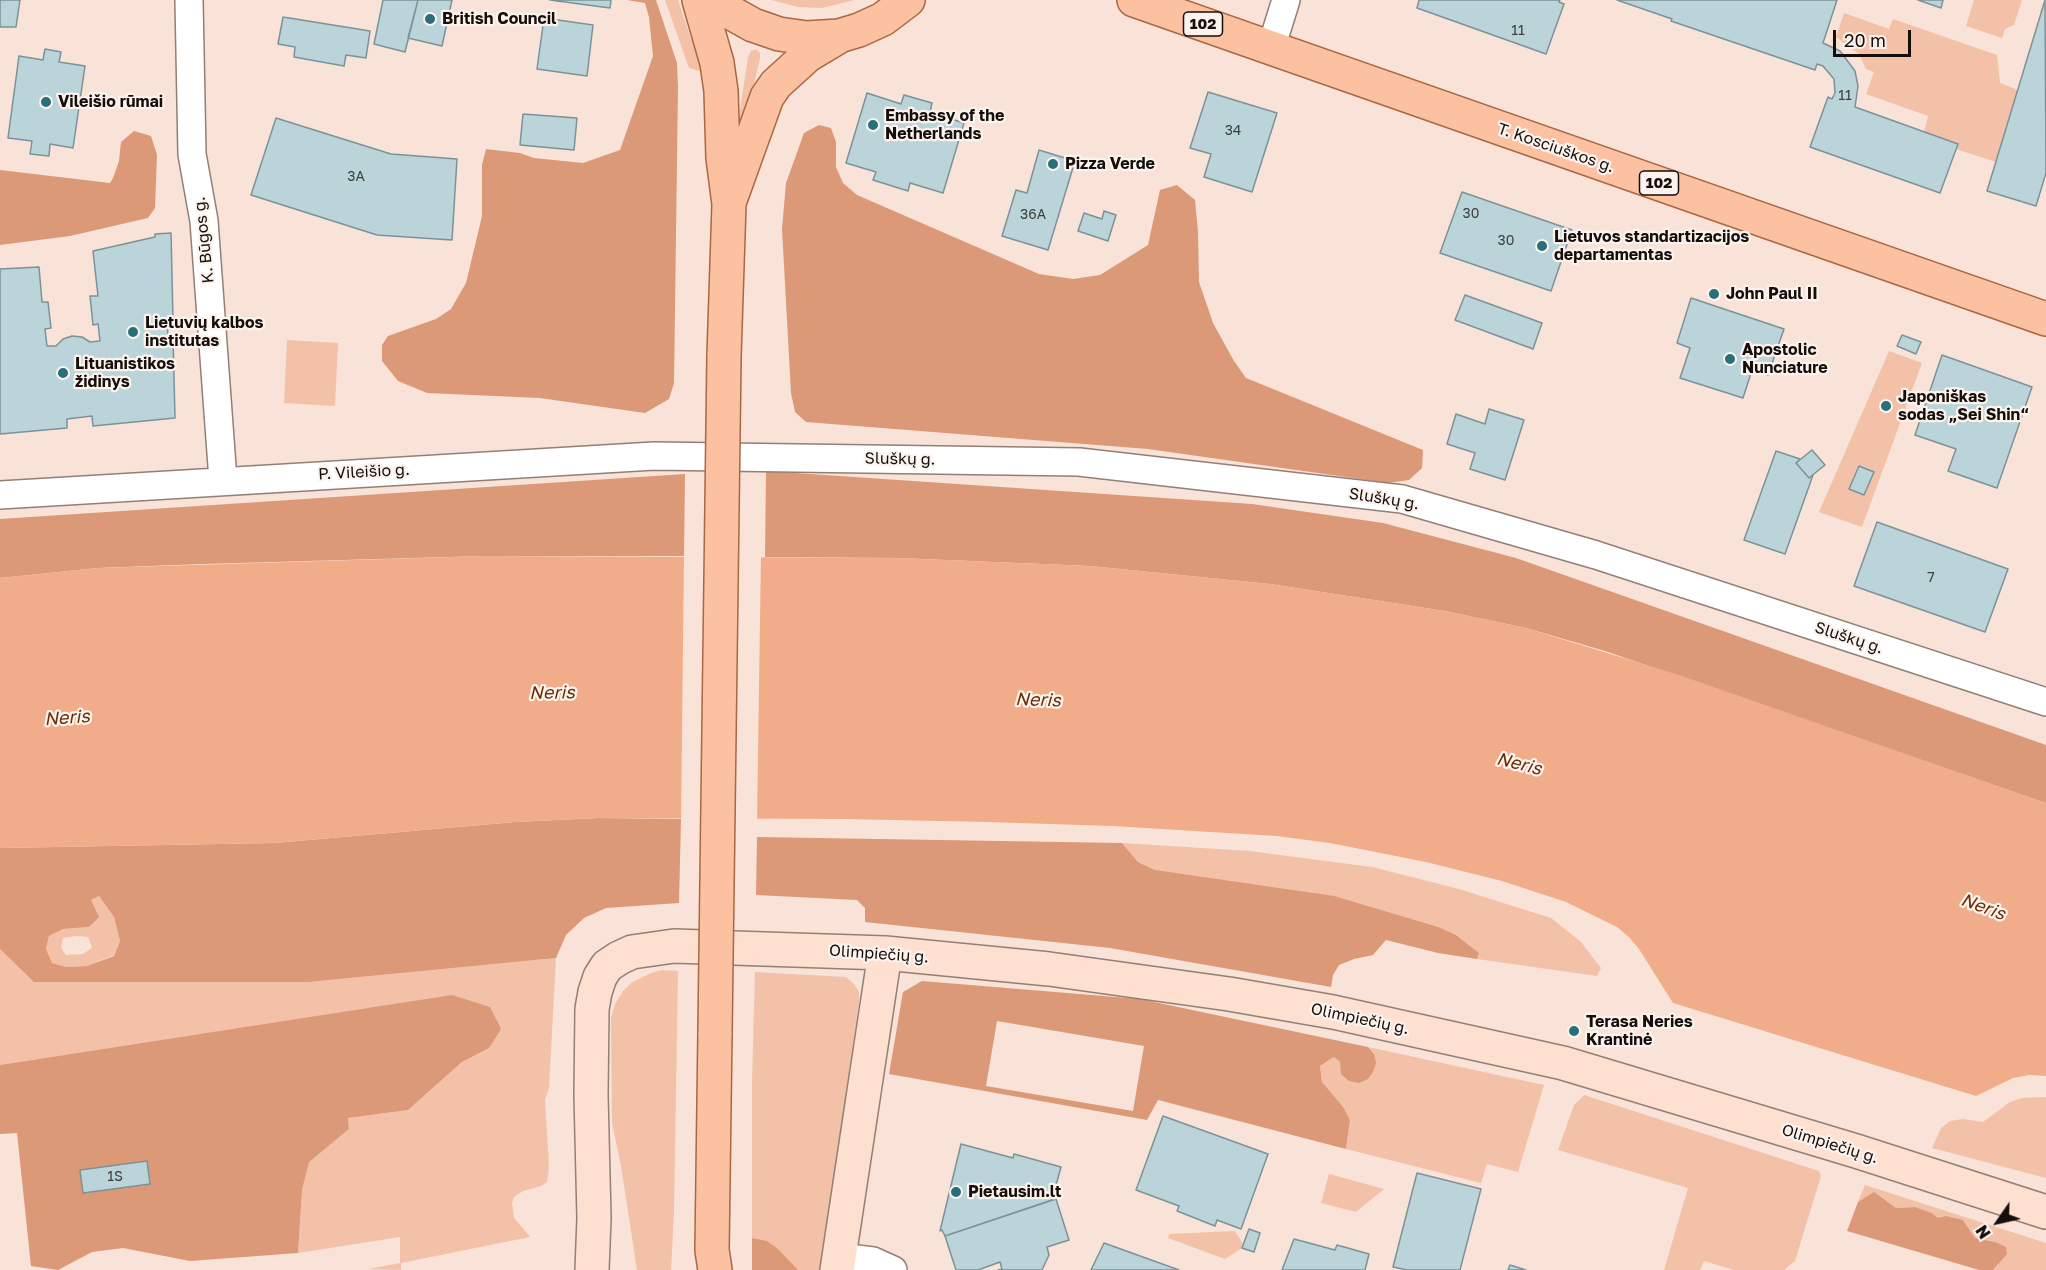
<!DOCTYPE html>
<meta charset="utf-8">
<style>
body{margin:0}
#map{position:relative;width:2046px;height:1270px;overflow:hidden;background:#f9e2d7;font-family:"Golos Text",sans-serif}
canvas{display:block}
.north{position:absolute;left:1968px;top:1192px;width:60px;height:60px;-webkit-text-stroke:4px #fcf3ee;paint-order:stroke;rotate:236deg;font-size:16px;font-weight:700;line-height:24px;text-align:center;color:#150e0a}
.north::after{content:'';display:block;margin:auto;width:21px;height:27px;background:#150e0a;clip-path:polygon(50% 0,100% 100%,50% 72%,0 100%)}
.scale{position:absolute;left:1833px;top:30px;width:78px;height:27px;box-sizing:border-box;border:3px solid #150e0a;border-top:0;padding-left:8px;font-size:18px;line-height:21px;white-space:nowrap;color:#150e0a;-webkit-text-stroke:4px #fcf3ee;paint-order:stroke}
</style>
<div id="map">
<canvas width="2046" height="1270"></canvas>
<div class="north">N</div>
<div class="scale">20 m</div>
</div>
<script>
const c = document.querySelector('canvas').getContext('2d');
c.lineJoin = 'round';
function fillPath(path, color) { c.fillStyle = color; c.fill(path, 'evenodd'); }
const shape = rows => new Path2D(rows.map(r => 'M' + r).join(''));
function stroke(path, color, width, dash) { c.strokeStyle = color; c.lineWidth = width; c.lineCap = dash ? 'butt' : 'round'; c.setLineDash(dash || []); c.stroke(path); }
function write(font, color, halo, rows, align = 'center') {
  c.font = font + ' "Golos Text",sans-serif'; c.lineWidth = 4.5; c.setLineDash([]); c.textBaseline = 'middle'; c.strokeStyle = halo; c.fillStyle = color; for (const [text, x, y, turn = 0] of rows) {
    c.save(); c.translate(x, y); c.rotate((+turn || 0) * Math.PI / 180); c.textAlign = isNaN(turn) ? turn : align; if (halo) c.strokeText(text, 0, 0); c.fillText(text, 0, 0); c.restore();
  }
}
fillPath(shape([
 [665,0,678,0,702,72,689,68],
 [771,0,854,0,822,8,798,7],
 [1974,0,2022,0,2014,25,2005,29,2002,38,1966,26],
 [1844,13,1889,29,1893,19,1997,55,2000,83,2018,90,1996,162,1956,149,1957,143,1924,132,1928,116,1866,94,1874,72,1866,69,1859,54,1836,37],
 [756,49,760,53,760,58,743,131,737,130,748,57,751,51],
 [287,340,338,343,335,406,284,403],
 [1889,351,1922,363,1862,527,1819,512],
 [1122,843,1249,851,1372,867,1459,889,1551,918,1581,942,1601,968,1597,976,1477,959,1479,953,1456,935,1155,870,1138,862],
 [99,896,114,917,120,941,114,955,87,966,66,967,52,963,46,949,49,936,63,929,90,927,91,900],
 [76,936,88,937,92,948,83,954,66,955,61,948,63,938],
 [0,949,35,982,309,982,556,958,549,1088,545,1100,549,1167,547,1182,541,1186,523,1191,514,1197,512,1203,514,1218,530,1237,401,1263,401,1270,369,1269,400,1263,400,1237,298,1253,302,1190,308,1162,349,1129,348,1118,408,1110,462,1062,489,1048,490,1007,452,996,0,1065],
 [662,970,678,971,674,1212,671,1270,637,1270,621,1166,612,1123,611,1018,615,1004,623,991,631,983,651,973],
 [755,972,846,977,854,984,859,992,859,1002,821,1270,798,1270,752,1238,752,1080],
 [1368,1047,1544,1085,1518,1172,1487,1164,1481,1183,1346,1149,1350,1120,1322,1082,1320,1066,1334,1057,1340,1062,1374,1054],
 [1584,1095,1819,1171,1821,1176,1795,1261,1784,1270,1734,1270,1704,1261,1700,1270,1664,1270,1688,1188,1558,1150,1574,1105],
 [2046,1097,2046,1178,1932,1148,1941,1128,1950,1121,1963,1119,1983,1122,2010,1102,2022,1098],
 [1329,1174,1384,1189,1356,1212,1321,1203],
 [1865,1185,2046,1243,2046,1270,1993,1270,1998,1265,1995,1242,1975,1238,1963,1220,1938,1218,1932,1213,1915,1207,1896,1208,1874,1193,1858,1202],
 [1235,1231,1243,1244,1242,1248,1225,1259,1168,1238,1169,1234]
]), '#f3c1a8');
fillPath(shape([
 [627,0,656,0,677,63,678,87,674,383,669,399,645,413,540,398,427,393,398,381,382,361,382,345,388,336,436,319,451,309,466,283,482,216,482,165,486,149,520,153,534,158,583,163,620,150,653,56,649,17,645,3],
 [819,125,831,128,836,142,836,167,843,183,857,195,1039,274,1073,279,1100,275,1148,245,1160,190,1177,185,1195,200,1198,232,1199,282,1213,323,1234,361,1246,378,1423,450,1422,468,1409,480,1388,483,1148,449,806,422,795,412,791,393,782,229,786,183,804,133],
 [134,131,151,136,157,155,155,208,148,218,70,236,0,245,0,170,110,183,113,178,119,161,121,142],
 [766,471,1252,504,1383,523,1516,558,2046,745,2046,803,1605,651,1526,628,1445,611,1270,584,1090,566,899,558,765,557],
 [685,474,684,556,484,556,203,564,98,568,0,578,0,519],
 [598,818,681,819,679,903,606,908,584,918,566,935,556,958,309,982,34,982,0,949,0,848,274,843,515,822],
 [99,896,114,917,120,941,114,956,87,966,66,967,52,963,46,949,49,936,63,929,89,927,99,917,91,900],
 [757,837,1122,843,1138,862,1155,870,1334,896,1438,927,1456,935,1479,953,1477,959,1438,953,1386,940,1373,955,1354,959,1339,965,1333,975,1331,987,1110,948,865,922,865,908,857,900,756,895],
 [922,981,1140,999,1368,1047,1374,1054,1376,1063,1373,1072,1368,1079,1359,1083,1349,1081,1341,1074,1340,1062,1334,1057,1320,1066,1322,1082,1343,1107,1350,1120,1346,1149,1158,1100,1147,1120,889,1074,903,992],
 [997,1021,1144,1046,1133,1111,986,1086],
 [452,995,490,1007,501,1029,489,1048,462,1062,408,1110,348,1118,349,1129,309,1162,302,1190,298,1253,190,1261,123,1248,92,1252,58,1270,31,1266,17,1133,0,1134,0,1065],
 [1874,1192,1896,1208,1915,1207,1932,1213,1938,1218,1946,1216,1963,1220,1975,1238,1995,1242,2006,1247,2007,1254,1993,1270,1979,1270,1847,1231,1858,1202],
 [752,1238,767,1241,778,1249,798,1270,752,1270]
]), '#dc9977');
fillPath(shape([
 [484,556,899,558,1090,566,1270,584,1445,611,1526,628,1682,676,2046,803,2046,1076,2029,1075,2013,1078,1976,1096,1673,1003,1639,949,1630,938,1617,927,1566,902,1502,881,1426,862,1330,843,1276,836,1113,826,988,822,843,819,598,818,515,822,274,843,0,848,0,578,98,568]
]), '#f1ad8a');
fillPath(shape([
 [684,553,761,554,757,822,681,822]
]), '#f9e2d7');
const building = shape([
 [0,0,20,0,16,27,0,27,0,0],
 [383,0,418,0,405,52,374,44,383,0],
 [418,0,452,0,442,46,408,38,418,0],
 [550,0,611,0,610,8,550,0],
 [1419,0,1560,0,1559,2,1564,4,1546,54,1417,8,1419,0],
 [1617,0,1837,0,1823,43,1840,51,1855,71,1858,86,1855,107,1958,144,1940,193,1810,147,1828,97,1832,99,1835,93,1834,79,1823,66,1817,64,1815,70,1671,21,1672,19,1617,0],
 [1918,0,1943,0,1941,8,1918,0],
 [2045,0,2046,173,2036,206,1987,191,2045,0],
 [283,17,370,31,366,58,346,55,344,66,294,57,295,47,278,44,283,17],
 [544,18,593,25,587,76,537,69,544,18],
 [45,49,61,52,59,62,85,66,73,148,50,144,49,156,30,154,32,141,8,138,19,56,43,60,45,49],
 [1208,92,1277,113,1252,192,1204,177,1211,154,1190,148,1208,92],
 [867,93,901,104,904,95,932,103,930,112,964,123,943,193,910,183,908,191,873,180,876,172,846,163,867,93],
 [523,114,577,118,574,150,520,145,523,114],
 [276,118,391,154,457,159,452,240,377,235,251,195,276,118],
 [1039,150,1075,161,1048,250,1002,236,1016,190,1027,193,1039,150],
 [1462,192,1572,230,1551,291,1440,253,1462,192],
 [1104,211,1116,215,1108,241,1078,231,1084,213,1102,219,1104,211],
 [171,233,173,319,167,320,168,337,173,337,175,418,93,426,92,416,67,419,67,428,0,434,0,269,39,267,42,302,48,302,51,328,45,329,47,346,56,346,63,339,72,336,82,337,90,342,100,341,98,324,93,325,90,296,98,296,93,251,155,237,155,234,171,233],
 [1465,295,1542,323,1533,349,1455,320,1465,295],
 [1691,298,1784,329,1768,375,1752,370,1743,398,1680,378,1690,348,1677,343,1691,298],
 [1902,335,1921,342,1916,354,1897,346,1902,335],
 [1942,355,2032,387,1997,488,1948,471,1956,449,1915,435,1942,355],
 [1489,409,1524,420,1505,480,1470,469,1475,453,1447,444,1456,414,1485,424,1489,409],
 [1812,450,1825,465,1809,478,1796,463,1812,450],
 [1776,451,1800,459,1796,463,1809,478,1813,475,1785,554,1744,540,1776,451],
 [1859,466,1874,472,1864,495,1849,489,1859,466],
 [1877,522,2008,569,1985,632,1854,586,1877,522],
 [1163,1116,1268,1154,1241,1229,1217,1220,1215,1226,1177,1211,1179,1206,1136,1190,1163,1116],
 [961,1144,1013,1158,1014,1154,1061,1167,1052,1200,945,1236,942,1230,940,1231,961,1144],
 [147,1161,150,1184,83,1193,80,1170,147,1161],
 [1417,1173,1481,1189,1460,1270,1407,1270,1393,1267,1417,1173],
 [1056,1199,1069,1240,1047,1247,1049,1255,1042,1270,998,1270,1002,1269,1000,1262,978,1270,956,1270,945,1236,1056,1199],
 [1249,1229,1260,1233,1254,1252,1242,1248,1249,1229],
 [1294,1239,1335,1250,1337,1245,1369,1254,1365,1270,1282,1270,1294,1239],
 [1104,1243,1179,1270,1091,1270,1104,1243],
 [1510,1265,1526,1270,1508,1270,1510,1265]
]);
fillPath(building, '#bad4d9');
stroke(building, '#7b9398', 1.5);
const street = shape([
 [189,0,192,154,204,221,223,480],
 [1271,48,1286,0],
 [0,495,654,456,1079,462,1402,499,1596,555,2046,702],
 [840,1257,873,1261,893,1270]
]);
const secondary = shape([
 [592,1270,594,1218,591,1095,592,1009,595,992,600,977,607,966,619,958,632,952,674,946,885,953,1049,969,1229,994,1333,1012,1563,1063,1856,1151,2046,1212],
 [837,1270,885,953]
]);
const primary = shape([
 [699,0,717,63,721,91,723,158,729,204,724,356],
 [715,0,728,11,753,25,779,34,807,38,839,36,859,30,883,19,908,0],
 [1134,0,2046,319],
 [730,200,767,97,776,84,808,55,838,37],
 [715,1032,712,1250,715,1270]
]);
stroke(street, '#937f75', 30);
stroke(secondary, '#937f75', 36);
stroke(primary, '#a96744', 36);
stroke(street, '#fff', 27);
stroke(secondary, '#fde0d0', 33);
stroke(primary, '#fbc1a1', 33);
const primaryBridge = shape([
 [715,1032,724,356]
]);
stroke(primaryBridge, '#a96744', 36, []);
stroke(primaryBridge, '#fbc1a1', 33);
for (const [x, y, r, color] of [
 [430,19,6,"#276f7b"],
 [46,102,6,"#276f7b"],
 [873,125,6,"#276f7b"],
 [1053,164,6,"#276f7b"],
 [1542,246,6,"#276f7b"],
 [1714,294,6,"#276f7b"],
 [133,332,6,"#276f7b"],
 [1730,359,6,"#276f7b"],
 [63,373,6,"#276f7b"],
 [1886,406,6,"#276f7b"],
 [1574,1031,6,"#276f7b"],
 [956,1192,6,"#276f7b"]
]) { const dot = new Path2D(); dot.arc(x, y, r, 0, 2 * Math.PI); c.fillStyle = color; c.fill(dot); stroke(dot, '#fcf3ee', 2); }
write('14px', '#3e403e', null, [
 ["11",1518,31],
 ["11",1845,96],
 ["34",1233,131],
 ["3A",356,177],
 ["30",1471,214],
 ["36A",1033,215],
 ["30",1506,241],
 ["7",1931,578],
 ["1S",115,1177]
]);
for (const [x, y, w] of [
 [1203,24,39],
 [1659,183,39]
]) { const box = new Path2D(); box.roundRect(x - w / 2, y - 12, w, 24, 4.5); c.fillStyle = '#fcf3ee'; c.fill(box); stroke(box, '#150e0a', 1.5); }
write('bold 15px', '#150e0a', null, [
 ["102",1203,24],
 ["102",1659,183]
]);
write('bold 16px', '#150e0a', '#fcf3ee', [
 ["British Council",442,19],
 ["Vileišio rūmai",58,102],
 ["Embassy of the",885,116],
 ["Netherlands",885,134],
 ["Pizza Verde",1065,164],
 ["Lietuvos standartizacijos",1554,237],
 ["departamentas",1554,255],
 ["John Paul II",1726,294],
 ["Lietuvių kalbos",145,323],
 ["institutas",145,341],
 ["Apostolic",1742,350],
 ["Nunciature",1742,368],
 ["Lituanistikos",75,364],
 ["židinys",75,382],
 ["Japoniškas",1898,397],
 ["sodas „Sei Shin“",1898,415],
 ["Terasa Neries",1586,1022],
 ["Krantinė",1586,1040],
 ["Pietausim.lt",968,1192]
], 'left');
write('16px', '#150e0a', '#fcf3ee', [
 ["T. Kosciuškos g.",1556,148,19],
 ["K. Būgos g.",204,240,-96],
 ["Sluškų g.",900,459,1],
 ["P. Vileišio g.",364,472,-3],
 ["Sluškų g.",1384,499,9],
 ["Sluškų g.",1849,638,18],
 ["Olimpiečių g.",879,954,4],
 ["Olimpiečių g.",1360,1019,12],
 ["Olimpiečių g.",1830,1144,17]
]);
write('italic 18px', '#6a2d06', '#fcf3ee', [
 ["Neris",552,693,-1],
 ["Neris",1038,700,2],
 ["Neris",67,718,-4],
 ["Neris",1519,764,14],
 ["Neris",1983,907,20]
]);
</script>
